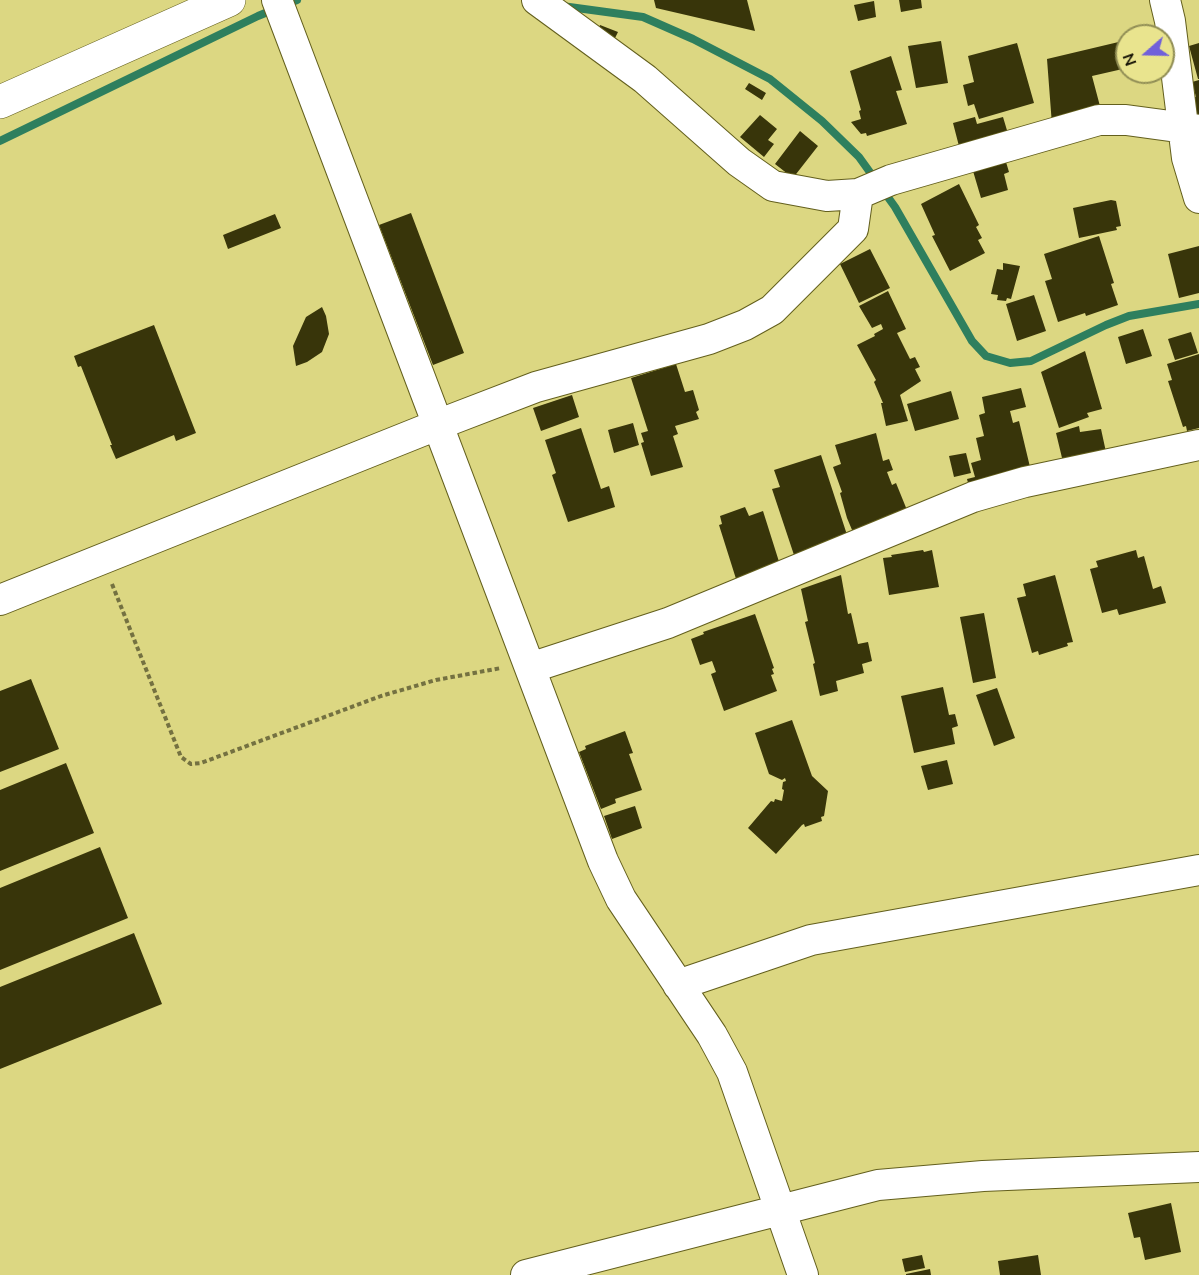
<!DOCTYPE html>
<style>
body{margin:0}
#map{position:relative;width:1199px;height:1275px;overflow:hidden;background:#dcd782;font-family:"Nunito Sans",sans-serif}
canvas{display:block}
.north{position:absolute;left:1115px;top:24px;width:60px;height:60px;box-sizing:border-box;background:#e9e48e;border:2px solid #918e55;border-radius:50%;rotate:250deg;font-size:16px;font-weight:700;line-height:24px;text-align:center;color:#0e0c00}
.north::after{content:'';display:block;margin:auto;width:21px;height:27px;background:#7060da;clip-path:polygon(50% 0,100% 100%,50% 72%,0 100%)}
</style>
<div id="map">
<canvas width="1199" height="1275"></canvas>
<div class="north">N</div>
</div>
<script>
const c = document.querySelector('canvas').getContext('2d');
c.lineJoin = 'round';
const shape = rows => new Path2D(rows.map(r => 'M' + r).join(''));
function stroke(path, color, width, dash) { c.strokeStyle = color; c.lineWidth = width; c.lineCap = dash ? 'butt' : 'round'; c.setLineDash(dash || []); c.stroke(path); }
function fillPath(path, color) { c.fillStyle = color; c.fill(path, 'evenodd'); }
stroke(shape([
 [562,6,643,17,693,39,770,79,822,121,859,157,895,207,972,341,986,356,1010,363,1031,361,1106,325,1129,316,1199,304],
 [0,141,258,16,297,0]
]), '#2e7f5e', 8);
fillPath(shape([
 [654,0,747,0,755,31,656,8],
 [899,0,921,0,922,8,901,12],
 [874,1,876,17,858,21,854,5],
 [600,25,618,32,615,38,598,31],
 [1127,40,1127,68,1092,76,1101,110,1052,125,1047,59],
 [941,41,948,83,916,88,908,46],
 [1017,43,1034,103,979,119,974,104,968,106,963,85,974,82,968,56],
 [1199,43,1199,79,1198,79,1189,46],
 [891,56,902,90,896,91,907,124,867,136,866,133,861,134,851,122,861,119,859,111,861,110,850,71],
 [1199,80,1199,117,1198,117,1193,97,1196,97,1192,82],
 [749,83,766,93,762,100,745,89],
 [760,115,777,129,768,140,774,144,764,157,740,137],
 [975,117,977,124,1003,117,1009,137,960,150,953,123],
 [800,131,818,146,793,178,775,164],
 [1006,162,1009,172,1004,174,1008,190,981,198,973,171],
 [959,184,979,225,976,227,982,238,978,240,985,253,950,271,932,236,935,235,921,204],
 [1111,200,1116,201,1121,226,1116,227,1117,230,1079,238,1073,208],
 [411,213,464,353,433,365,379,225],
 [275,214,281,228,228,249,223,235],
 [1099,236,1114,283,1111,284,1118,305,1086,316,1085,313,1058,322,1045,281,1052,279,1044,254],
 [1199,246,1199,293,1179,298,1168,254],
 [870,249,890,288,859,303,840,264],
 [1003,263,1020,266,1011,299,1007,298,1006,301,997,300,998,295,991,294,997,269,1003,270],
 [888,291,906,329,897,333,910,359,915,357,920,367,915,369,921,381,900,395,908,421,886,426,881,403,883,403,874,382,876,380,857,345,875,336,874,334,883,329,881,324,872,328,859,306],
 [1034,295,1046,331,1017,341,1006,304],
 [322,307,326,316,329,334,322,352,307,362,296,366,293,346,306,317],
 [154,325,196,433,176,441,174,435,116,459,110,445,112,445,81,366,78,367,74,356],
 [1143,329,1152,356,1126,364,1118,337],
 [1191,332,1198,353,1175,360,1168,339],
 [1085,351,1102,409,1087,413,1089,417,1059,428,1041,372],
 [1199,354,1199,428,1187,431,1186,426,1183,427,1168,381,1172,380,1167,364],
 [676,364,685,392,693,390,699,410,696,412,699,419,675,426,678,434,673,436,683,467,651,476,641,443,644,442,641,433,648,431,631,378],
 [1021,388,1026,407,1010,411,1013,423,1019,421,1030,467,969,487,967,479,975,477,971,463,981,460,976,438,984,436,979,415,985,413,982,397],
 [951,391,959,419,915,431,907,404],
 [572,395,579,417,541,431,533,408],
 [633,423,639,445,614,453,608,430],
 [1079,426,1080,432,1101,429,1106,452,1063,462,1056,433],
 [581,428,601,489,609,486,615,507,568,522,552,475,556,473,545,440],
 [876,433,883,461,889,459,893,470,887,472,892,485,896,483,909,515,855,537,847,518,840,493,842,492,833,467,841,464,835,445],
 [966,453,971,473,954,477,949,456],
 [821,455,849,541,795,558,772,489,780,487,774,470],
 [745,507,749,516,763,511,781,568,737,582,719,525,722,524,720,516],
 [923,550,924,552,932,550,939,587,889,595,883,558,892,557,891,555],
 [1136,550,1138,558,1144,556,1153,589,1161,586,1166,603,1119,615,1117,609,1102,613,1090,569,1098,567,1096,561],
 [841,575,848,614,851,613,858,644,868,642,872,661,862,664,864,673,836,681,838,691,820,696,813,664,815,663,805,622,808,621,801,589],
 [1055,575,1073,642,1067,643,1068,646,1039,655,1038,651,1032,653,1017,598,1026,596,1023,584],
 [984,613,996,678,973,683,960,617],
 [755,614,774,668,772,669,774,674,771,675,777,691,724,711,711,674,716,672,712,661,700,665,691,639,704,634,703,632],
 [31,679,59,749,0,772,0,691],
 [943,687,949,715,955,714,958,726,952,728,955,744,914,753,901,696],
 [997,688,1015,738,994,746,976,695],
 [792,720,812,776,828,791,824,816,821,817,822,821,805,827,804,824,802,825,776,854,748,828,771,801,774,802,775,799,782,801,784,790,782,789,783,782,786,781,785,778,782,780,769,774,755,733],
 [625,731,633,753,629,754,642,790,615,799,616,803,601,809,579,752,586,749,585,746],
 [947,760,953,784,928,790,921,766],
 [66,763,94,833,0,871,0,790],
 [635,806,642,828,612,839,604,816],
 [100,847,128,918,0,970,0,888],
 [134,933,162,1004,0,1069,0,987],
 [1171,1203,1181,1252,1145,1260,1140,1237,1134,1238,1128,1213],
 [922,1255,925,1268,905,1272,902,1259],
 [1038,1255,1041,1275,1000,1275,998,1261],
 [930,1269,931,1275,906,1275,906,1274]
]), '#38350a');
const minor = shape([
 [277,0,603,861,621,899,712,1035,732,1072,803,1275],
 [537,0,645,79,739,162,773,186,827,196,858,194,891,180,1099,120,1126,120,1199,130],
 [1165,0,1170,21,1187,158,1199,198],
 [0,600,437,425,536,387,709,339,745,325,772,310,853,229,858,194],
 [530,668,668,623,973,497,1025,482,1199,445],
 [678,985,811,940,1199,870],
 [526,1275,878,1185,983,1176,1199,1167]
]);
const tertiary = shape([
 [0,102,229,0]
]);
stroke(minor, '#635f1d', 32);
stroke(tertiary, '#635f1d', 34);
stroke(shape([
 [112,584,181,757,191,764,201,763,381,696,436,680,501,668]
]), '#747141', 4, [4.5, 3]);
stroke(minor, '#fff', 30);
stroke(tertiary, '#fff', 33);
</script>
